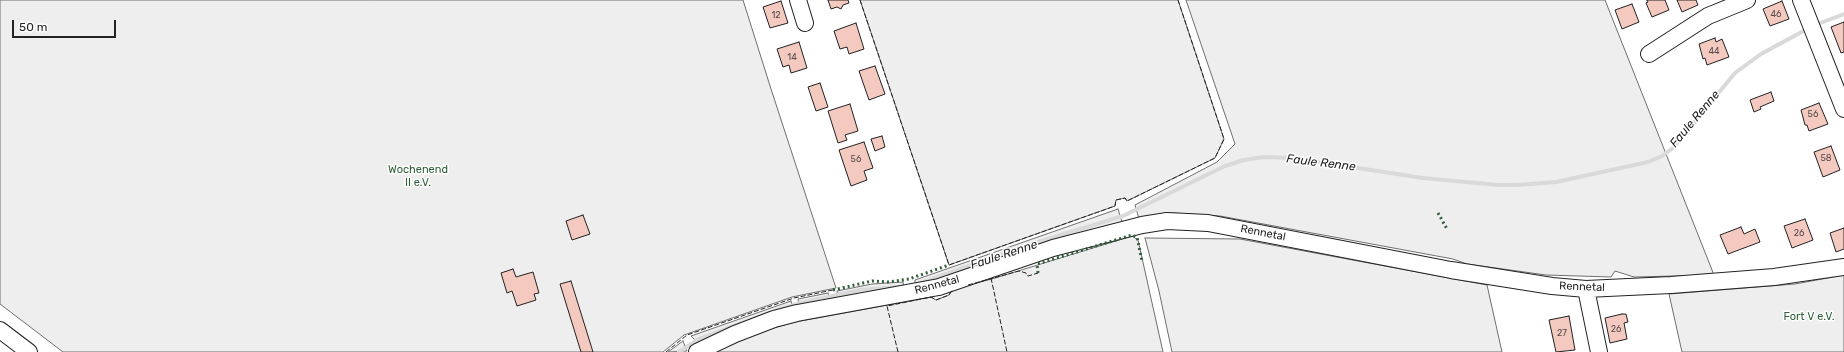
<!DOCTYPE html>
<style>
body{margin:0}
#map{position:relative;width:1844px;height:352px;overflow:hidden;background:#fff;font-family:Rubik,sans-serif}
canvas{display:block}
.scale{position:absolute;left:12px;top:20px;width:104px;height:18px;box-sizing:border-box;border:2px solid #222;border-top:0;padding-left:5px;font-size:12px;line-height:14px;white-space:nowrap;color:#222;-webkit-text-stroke:3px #fff;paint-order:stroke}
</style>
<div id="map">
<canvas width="1844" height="352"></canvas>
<div class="scale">50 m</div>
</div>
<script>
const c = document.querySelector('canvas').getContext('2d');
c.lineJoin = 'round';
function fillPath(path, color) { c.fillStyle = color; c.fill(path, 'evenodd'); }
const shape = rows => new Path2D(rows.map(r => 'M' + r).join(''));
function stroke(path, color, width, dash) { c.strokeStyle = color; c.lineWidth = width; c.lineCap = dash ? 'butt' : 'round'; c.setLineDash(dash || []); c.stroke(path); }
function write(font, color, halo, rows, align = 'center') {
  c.font = font + ' Rubik,sans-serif'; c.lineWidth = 3; c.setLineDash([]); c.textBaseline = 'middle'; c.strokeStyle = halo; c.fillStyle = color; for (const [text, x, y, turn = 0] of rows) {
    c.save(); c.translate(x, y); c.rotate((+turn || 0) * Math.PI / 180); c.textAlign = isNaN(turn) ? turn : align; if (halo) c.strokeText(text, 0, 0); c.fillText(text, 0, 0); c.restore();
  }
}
const green = shape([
 [0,0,743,0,771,89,836,288,792,297,684,335,663,352,63,352,0,304,0,0],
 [860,0,1178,0,1224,139,1215,158,1127,201,1125,198,1116,200,1115,206,949,265,860,0],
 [1186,0,1605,0,1714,275,1634,277,1615,271,1611,277,1546,275,1467,264,1453,259,1220,216,1173,213,1139,219,1135,205,1217,162,1235,144,1186,0],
 [1118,209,1123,225,915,287,915,280,1118,209],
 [1132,236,1138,240,1163,352,714,352,752,334,795,322,931,297,936,300,949,295,952,289,992,279,1132,236],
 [1145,238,1240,239,1487,285,1502,352,1172,352,1159,291,1145,238],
 [1844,275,1844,352,1682,352,1669,294,1795,284,1844,275],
 [903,282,904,288,838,300,837,291,872,284,903,282],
 [828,293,830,300,799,307,798,299,828,293],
 [791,301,793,310,700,345,691,336,791,301],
 [683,341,687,351,668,352,683,341]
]);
fillPath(green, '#eee');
stroke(green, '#6f6f6f', 1);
stroke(shape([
 [1815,25,1844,14],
 [918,284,1025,246,1123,216,1225,166,1244,160,1264,157,1293,158,1423,178,1498,185,1517,185,1556,182,1648,162,1662,156,1673,148,1735,73,1761,54,1809,28],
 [775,311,800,303,860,290,899,287],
 [679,352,699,339,768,313]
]), '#d9d9d9', 4);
const building = shape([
 [828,0,848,0,849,3,843,5,841,9,837,7,831,9,828,0],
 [1647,0,1665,0,1669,10,1652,17,1646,3,1648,2,1647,0],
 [1677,0,1696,0,1698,5,1682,12,1677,0],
 [781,1,788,23,770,28,763,7,781,1],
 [1782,1,1789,19,1770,26,1763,9,1782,1],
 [1632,4,1639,22,1622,29,1615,10,1632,4],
 [1844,22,1844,52,1841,53,1831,27,1844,22],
 [856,23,864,49,849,54,847,47,840,49,834,31,856,23],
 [1715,38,1716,42,1722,39,1729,57,1707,65,1705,58,1703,59,1699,44,1715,38],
 [799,42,807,68,791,73,789,65,783,67,777,49,799,42],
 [875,66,885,94,869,100,859,71,875,66],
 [820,83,828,107,816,111,808,87,820,83],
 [1771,92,1774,101,1760,107,1761,109,1754,112,1750,100,1771,92],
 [1819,103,1828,124,1809,131,1807,125,1805,125,1801,110,1819,103],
 [850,104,858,131,845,135,847,140,838,143,828,111,850,104],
 [882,136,885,147,875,151,871,139,882,136],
 [864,142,873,168,864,171,867,180,851,186,839,150,864,142],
 [1831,146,1840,170,1823,177,1814,152,1831,146],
 [583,215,590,234,572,240,566,221,583,215],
 [1805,219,1813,240,1792,248,1784,226,1805,219],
 [1741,227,1744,234,1755,229,1760,242,1728,254,1720,235,1741,227],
 [1844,228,1844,249,1836,252,1830,233,1844,228],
 [513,269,516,277,533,272,539,293,534,294,536,300,517,306,512,291,507,293,501,273,513,269],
 [571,281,593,352,581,352,560,284,571,281],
 [1622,314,1626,314,1628,322,1624,323,1627,339,1610,343,1605,318,1622,314],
 [1569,316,1575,350,1556,352,1549,320,1569,316]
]);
fillPath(building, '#f3c9c0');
stroke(building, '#222', 1);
const minor = shape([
 [798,0,805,23],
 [1801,0,1844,109],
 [1649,54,1708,16,1747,0],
 [1586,289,1599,352],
 [0,330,29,352],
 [697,352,735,334,774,319,797,313,939,287,1053,248,1142,225,1167,221,1208,223,1451,270,1552,286,1586,289,1671,285,1774,277,1844,267]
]);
stroke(minor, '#222', 18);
stroke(minor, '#fff', 16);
stroke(shape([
 [1438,213,1447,229],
 [1038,273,1037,264,1132,235,1137,237,1142,261],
 [833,290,872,281,889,282,909,279,949,265]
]), '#2f5e38', 3, [2, 3]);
stroke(shape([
 [860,0,949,265,1115,206,1116,200,1125,198,1127,201,1215,158,1224,139,1178,0],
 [991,278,1007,352],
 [968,285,1019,271,1026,273,1028,276,1038,273],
 [666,352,687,335,794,298,833,290],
 [898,352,887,306,931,297,936,300,949,295,953,289]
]), '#222', 1, [5, 2]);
write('9px', '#564c4a', null, [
 ["46",1776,14],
 ["12",776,15],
 ["44",1714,51],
 ["14",792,57],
 ["56",1813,114],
 ["58",1826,158],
 ["56",856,159],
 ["26",1799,233],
 ["26",1616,329],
 ["27",1562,333]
]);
write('11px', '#2f5e38', '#fff', [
 ["Wochenend",418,170],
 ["II e.V.",418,183],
 ["Fort V e.V.",1809,317]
]);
write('11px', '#222', '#fff', [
 ["Rennetal",1263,233,11],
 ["Rennetal",937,285,-15],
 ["Rennetal",1582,287,2]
]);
write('italic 12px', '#222', '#fff', [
 ["Faule Renne",1695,119,-50],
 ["Faule Renne",1321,163,7],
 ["Faule Renne",1004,255,-18]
]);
</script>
